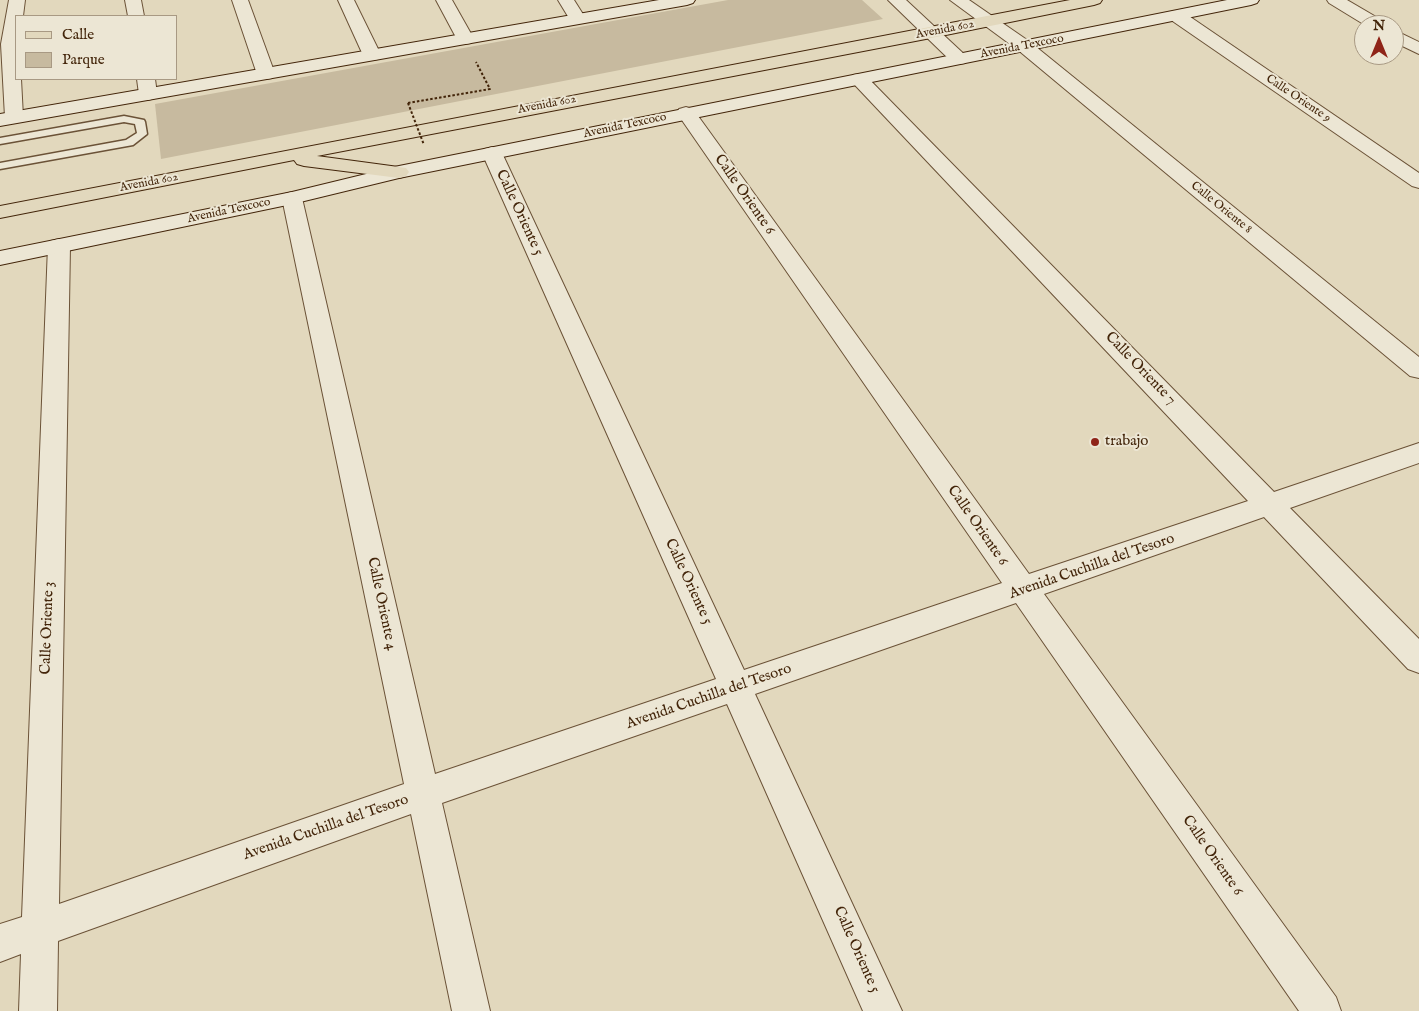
<!DOCTYPE html>
<style>
body{margin:0}
#map{position:relative;width:1419px;height:1011px;overflow:hidden;background:#e2d8bd;font-family:"IM FELL English",serif}
canvas{display:block}
.legend{position:absolute;left:15px;top:15px;width:162px;height:65px;box-sizing:border-box;background:#ece6d4;border:1px solid #a89983;margin:0;padding:6px 9px;list-style:none;font-size:15px;color:#43250a}
.legend li{display:flex;align-items:center;gap:10px;height:25px}
.legend b{width:25px;border:1px solid #a89983}
.north{position:absolute;left:1354px;top:15px;width:50px;height:50px;box-sizing:border-box;background:#ece6d4;border:1px solid #a89983;border-radius:50%;rotate:0deg;font-size:14px;font-weight:700;line-height:20px;text-align:center;color:#43250a}
.north::after{content:'';display:block;margin:auto;width:18px;height:22px;background:#8f2418;clip-path:polygon(50% 0,100% 100%,50% 72%,0 100%)}
</style>
<div id="map">
<canvas width="1419" height="1011"></canvas>
<ul class="legend">
<li><b style="height:6px;background:#e2d8bd"></b>Calle</li>
<li><b style="height:14px;background:#c7ba9f"></b>Parque</li>
</ul>
<div class="north">N</div>
</div>
<script>
const c = document.querySelector('canvas').getContext('2d');
c.lineJoin = 'round';
function fillPath(path, color) { c.fillStyle = color; c.fill(path, 'evenodd'); }
const shape = rows => new Path2D(rows.map(r => 'M' + r).join(''));
function stroke(path, color, width, dash) { c.strokeStyle = color; c.lineWidth = width; c.lineCap = dash ? 'butt' : 'round'; c.setLineDash(dash || []); c.stroke(path); }
function write(font, color, halo, rows, align = 'center') {
  c.font = font + ' "IM FELL English",serif'; c.lineWidth = 4; c.setLineDash([]); c.textBaseline = 'middle'; c.strokeStyle = halo; c.fillStyle = color; for (const [text, x, y, turn = 0] of rows) {
    c.save(); c.translate(x, y); c.rotate((+turn || 0) * Math.PI / 180); c.textAlign = isNaN(turn) ? turn : align; if (halo) c.strokeText(text, 0, 0); c.fillText(text, 0, 0); c.restore();
  }
}
fillPath(shape([
 [728,0,862,0,883,19,161,159,155,104]
]), '#c7ba9f');
const lane = shape([
 [124,116,144,120,145,122,147,134,133,145,0,169,0,163,126,140,137,133,135,124,124,122,0,144,0,138,124,116]
]);
const street = shape([
 [9,0,25,0,23,16,16,16,16,79,21,79,23,117,21,121,14,123,7,121,5,117,1,44,9,0],
 [125,0,141,0,144,16,128,16,125,0],
 [232,0,248,0,275,74,272,78,266,79,260,78,257,74,232,0],
 [338,0,354,0,381,55,378,59,372,60,366,59,363,55,338,0],
 [436,0,452,0,474,39,471,43,465,44,459,43,436,0],
 [558,0,574,0,586,19,584,23,572,23,558,0],
 [888,0,906,0,965,55,968,59,965,63,959,64,953,63,888,0],
 [950,0,969,0,1030,42,1419,357,1419,378,1410,376,1018,50,950,0],
 [1327,0,1347,0,1383,21,1385,25,1365,25,1329,3,1327,0],
 [1177,11,1183,12,1419,173,1419,188,1412,186,1171,20,1169,16,1171,12,1177,11],
 [1394,30,1419,42,1419,54,1394,42,1394,30],
 [859,74,865,75,1274,492,1419,443,1419,463,1290,508,1419,639,1419,673,1408,669,1264,517,1044,594,1336,997,1341,1011,1299,1011,1016,603,755,694,902,1011,863,1011,727,704,442,803,490,1011,452,1011,411,814,58,941,57,1011,19,1011,21,954,0,962,0,924,22,917,48,246,51,241,59,239,67,241,70,246,59,904,404,784,282,198,285,194,292,192,299,194,302,198,435,774,716,679,482,153,485,149,492,147,499,149,502,153,744,670,1002,583,677,113,679,109,686,107,693,109,1029,574,1248,501,853,83,850,79,853,75,859,74],
 [137,79,155,79,157,94,155,98,148,100,141,98,139,94,137,79]
]);
const secondary = shape([
 [659,0,695,0,693,3,687,5,0,126,0,114,659,0],
 [1227,0,1259,0,1257,3,1251,5,399,178,292,204,0,265,0,251,292,192,399,166,1227,0]
]);
const primary = shape([
 [1070,0,1102,0,1100,3,1094,5,931,38,317,156,406,168,409,172,406,176,399,178,304,166,297,164,294,160,0,218,0,206,1070,0]
]);
stroke(lane, '#6b5237', 3);
stroke(street, '#6b5237', 2);
stroke(secondary, '#43250a', 2);
stroke(primary, '#43250a', 2);
stroke(shape([
 [408,103,490,89,476,62]
]), '#43250a', 2, [2.5, 2]);
fillPath(lane, '#ece6d4');
fillPath(street, '#ece6d4');
fillPath(secondary, '#ece6d4');
fillPath(primary, '#e2d8bd');
stroke(shape([
 [408,103,424,145]
]), '#43250a', 2, [2.5, 2]);
for (const [x, y, r, color] of [
 [1095,442,5,"#8f2418"]
]) { const dot = new Path2D(); dot.arc(x, y, r, 0, 2 * Math.PI); c.fillStyle = color; c.fill(dot); stroke(dot, '#ece6d4', 2); }
write('12px', '#43250a', '#ece6d4', [
 ["Avenida 602",945,30,-11],
 ["Avenida Texcoco",1022,47,-11],
 ["Calle Oriente 9",1298,99,34],
 ["Avenida 602",547,105,-11],
 ["Avenida Texcoco",625,126,-12],
 ["Avenida 602",149,183,-11],
 ["Calle Oriente 8",1221,208,39],
 ["Avenida Texcoco",229,211,-12]
]);
write('15px', '#43250a', '#ece6d4', [
 ["Calle Oriente 6",744,195,55],
 ["Calle Oriente 5",519,213,65],
 ["Calle Oriente 7",1140,369,46],
 ["Calle Oriente 6",977,526,55],
 ["Avenida Cuchilla del Tesoro",1092,567,-19],
 ["Calle Oriente 5",688,582,65],
 ["Calle Oriente 4",381,604,78],
 ["Calle Oriente 3",48,628,-88],
 ["Avenida Cuchilla del Tesoro",709,697,-19],
 ["Avenida Cuchilla del Tesoro",326,828,-19],
 ["Calle Oriente 6",1212,856,55],
 ["Calle Oriente 5",856,950,66]
]);
write('15px', '#43250a', '#ece6d4', [
 ["trabajo",1105,442]
], 'left');
</script>
